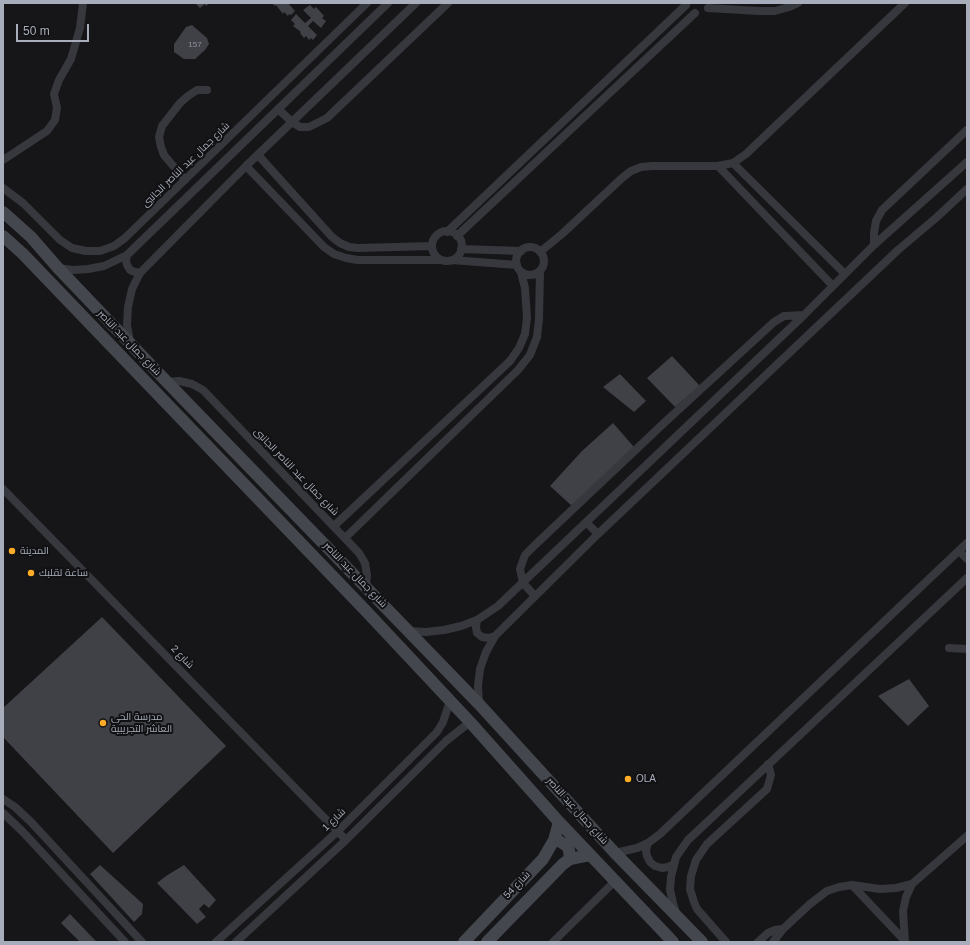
<!DOCTYPE html>
<meta charset="utf-8">
<style>
body{margin:0}
#map{position:relative;width:970px;height:945px;overflow:hidden;background:#161618;font-family:Helvetica,sans-serif}
canvas{display:block}
.frame{position:absolute;inset:0;border:4px solid #a7adba;pointer-events:none}
.scale{position:absolute;left:16px;top:24px;width:73px;height:18px;box-sizing:border-box;border:2px solid #a7adba;border-top:0;padding-left:5px;font-size:12px;line-height:14px;white-space:nowrap;color:#a7adba;-webkit-text-stroke:3px #111113;paint-order:stroke}
</style>
<div id="map">
<canvas width="970" height="945"></canvas>
<div class="frame"></div>
<div class="scale">50 m</div>
</div>
<script>
const c = document.querySelector('canvas').getContext('2d');
c.lineJoin = 'round';
function fillPath(path, color) { c.fillStyle = color; c.fill(path, 'evenodd'); }
const shape = rows => new Path2D(rows.map(r => 'M' + r).join(''));
function stroke(path, color, width, dash) { c.strokeStyle = color; c.lineWidth = width; c.lineCap = dash ? 'butt' : 'round'; c.setLineDash(dash || []); c.stroke(path); }
function write(font, color, halo, rows, align = 'center') {
  c.font = font + ' Helvetica,Cairo,sans-serif'; c.lineWidth = 4; c.setLineDash([]); c.textBaseline = 'middle'; c.strokeStyle = halo; c.fillStyle = color; for (const [text, x, y, turn = 0] of rows) {
    c.save(); c.translate(x, y); c.rotate((+turn || 0) * Math.PI / 180); c.textAlign = isNaN(turn) ? turn : align; if (halo) c.strokeText(text, 0, 0); c.fillText(text, 0, 0); c.restore();
  }
}
fillPath(shape([
 [195,3,210,3,206,6,205,4,200,8],
 [272,3,288,3,295,11,291,15,289,14,288,16,284,12,283,14,276,5,275,6],
 [310,5,314,9,316,7,324,16,322,18,326,21,321,28,313,21,308,26,317,35,313,40,311,38,309,40,306,36,304,38,300,33,301,32,293,26,295,24,291,20,296,14,305,23,311,18,303,10],
 [192,25,207,38,209,44,205,50,195,59,184,59,174,52,174,44,186,27],
 [672,356,700,386,675,407,647,378],
 [620,374,646,401,634,412,603,387],
 [613,423,634,447,572,506,550,486,582,451],
 [102,617,226,746,113,853,3,737,3,708],
 [909,679,929,706,908,726,878,696],
 [100,865,143,904,142,914,134,922,90,874],
 [184,865,216,900,209,908,204,904,199,909,206,917,197,924,157,883,166,876],
 [70,914,91,936,97,942,80,942,61,923]
]), '#404146');
stroke(shape([
 [708,8,759,11,775,11,789,7,798,3],
 [278,109,292,122,300,127,309,127,327,118,448,3],
 [258,155,332,237,340,243,349,247,358,248,432,246],
 [3,160,47,131,55,120,57,108,54,94,59,80,71,59,80,28,83,3],
 [733,163,844,273],
 [246,166,324,247,334,254,346,258,358,260,440,260],
 [718,166,832,285],
 [185,180,164,155,161,147,159,137,162,126,180,103,188,96,197,90,207,90],
 [3,188,23,203,60,240,72,248,86,251,100,251,114,246,125,238,367,3],
 '432 246a15 15 0 1 1 30 0a15 15 0 1 1-30 0Z',
 [447,232,686,5],
 [457,236,695,13],
 [874,245,874,233,876,221,882,210,967,130],
 '516 261a14 14 0 1 1 28 0a14 14 0 1 1-28 0Z',
 [461,249,521,251],
 [540,252,562,234,622,178,631,171,641,167,652,166,718,166,733,163,746,154,905,3],
 [127,255,126,260,127,265,130,270,135,272,140,273],
 [452,260,517,265],
 [58,268,73,270,88,269,104,266,127,255,388,3],
 [130,342,127,325,128,307,132,289,140,273,246,166,416,3],
 [167,382,179,381,192,384,203,390,359,553,365,563,367,575,366,587],
 [3,489,346,840],
 [586,522,598,534],
 [334,526,510,361,519,348,525,334,527,318,525,288,521,272],
 [345,538,518,370,530,355,537,337,539,319,540,271],
 [959,551,967,559],
 [535,596,523,583,520,569,525,555,535,545,664,423,774,322,784,316,804,315],
 [477,620,476,627,477,633,482,637,489,638,495,636],
 [409,631,426,632,444,630,461,626,477,620,498,606,804,315,874,245,967,162],
 [949,648,967,649],
 [479,704,478,686,480,669,486,652,495,636,598,534,898,250,937,217,967,189],
 [3,799,15,807,31,822,142,942],
 [3,813,23,832,125,942],
 [648,843,646,850,647,856,650,862,655,866,662,868,668,867,674,864],
 [615,853,637,848,648,843,660,834,967,543],
 [852,885,905,941],
 [676,913,673,903,670,890,671,877,676,857,688,840,967,578],
 [216,942,338,831,437,732,443,722,450,701],
 [236,942,346,840,446,741,470,722],
 [553,942,615,881],
 [726,942,697,909,694,902,690,889,691,876,696,860,707,844,767,789,771,775,768,764],
 [758,942,768,933,775,930,783,929],
 [773,942,783,929,810,904,827,891,839,887,852,885,880,889,896,888,912,884],
 [905,942,903,911,906,897,912,884,967,836]
]), '#37383e', 8);
stroke(shape([
 [3,212,31,237,58,268,167,382,479,704,615,853,702,942],
 [3,236,23,254,366,611,470,722,559,822,673,942],
 [554,840,559,841,567,846,569,850,570,859],
 [464,942,543,859,554,840,559,822],
 [487,942,563,864,570,859,590,855]
]), '#44474e', 12);
for (const [x, y, r, color] of [
 [12,551,4,"#ffad27"],
 [31,573,4,"#ffad27"],
 [103,723,4,"#ffad27"],
 [628,779,4,"#ffad27"]
]) { const dot = new Path2D(); dot.arc(x, y, r, 0, 2 * Math.PI); c.fillStyle = color; c.fill(dot); stroke(dot, '#111113', 1.5); }
write('8px', '#8d929d', null, [
 ["157",195,45]
]);
write('10px', '#a7adba', '#111113', [
 ["شارع جمال عبد الناصر الجانبى",186,165,-44],
 ["شارع جمال عبد الناصر",129,343,46],
 ["شارع جمال عبد الناصر الجانبى",296,472,46],
 ["شارع جمال عبد الناصر",355,575,46],
 ["شارع 2",182,657,46],
 ["شارع جمال عبد الناصر",577,811,48],
 ["شارع 1",334,820,-44],
 ["شارع 54",517,885,-46]
]);
write('10px', '#a7adba', '#111113', [
 ["المدينة",20,551],
 ["ساعة لقلبك",39,573],
 ["مدرسة الحى",111,717],
 ["العاشر التجريبية",111,729],
 ["OLA",636,779]
], 'left');
</script>
